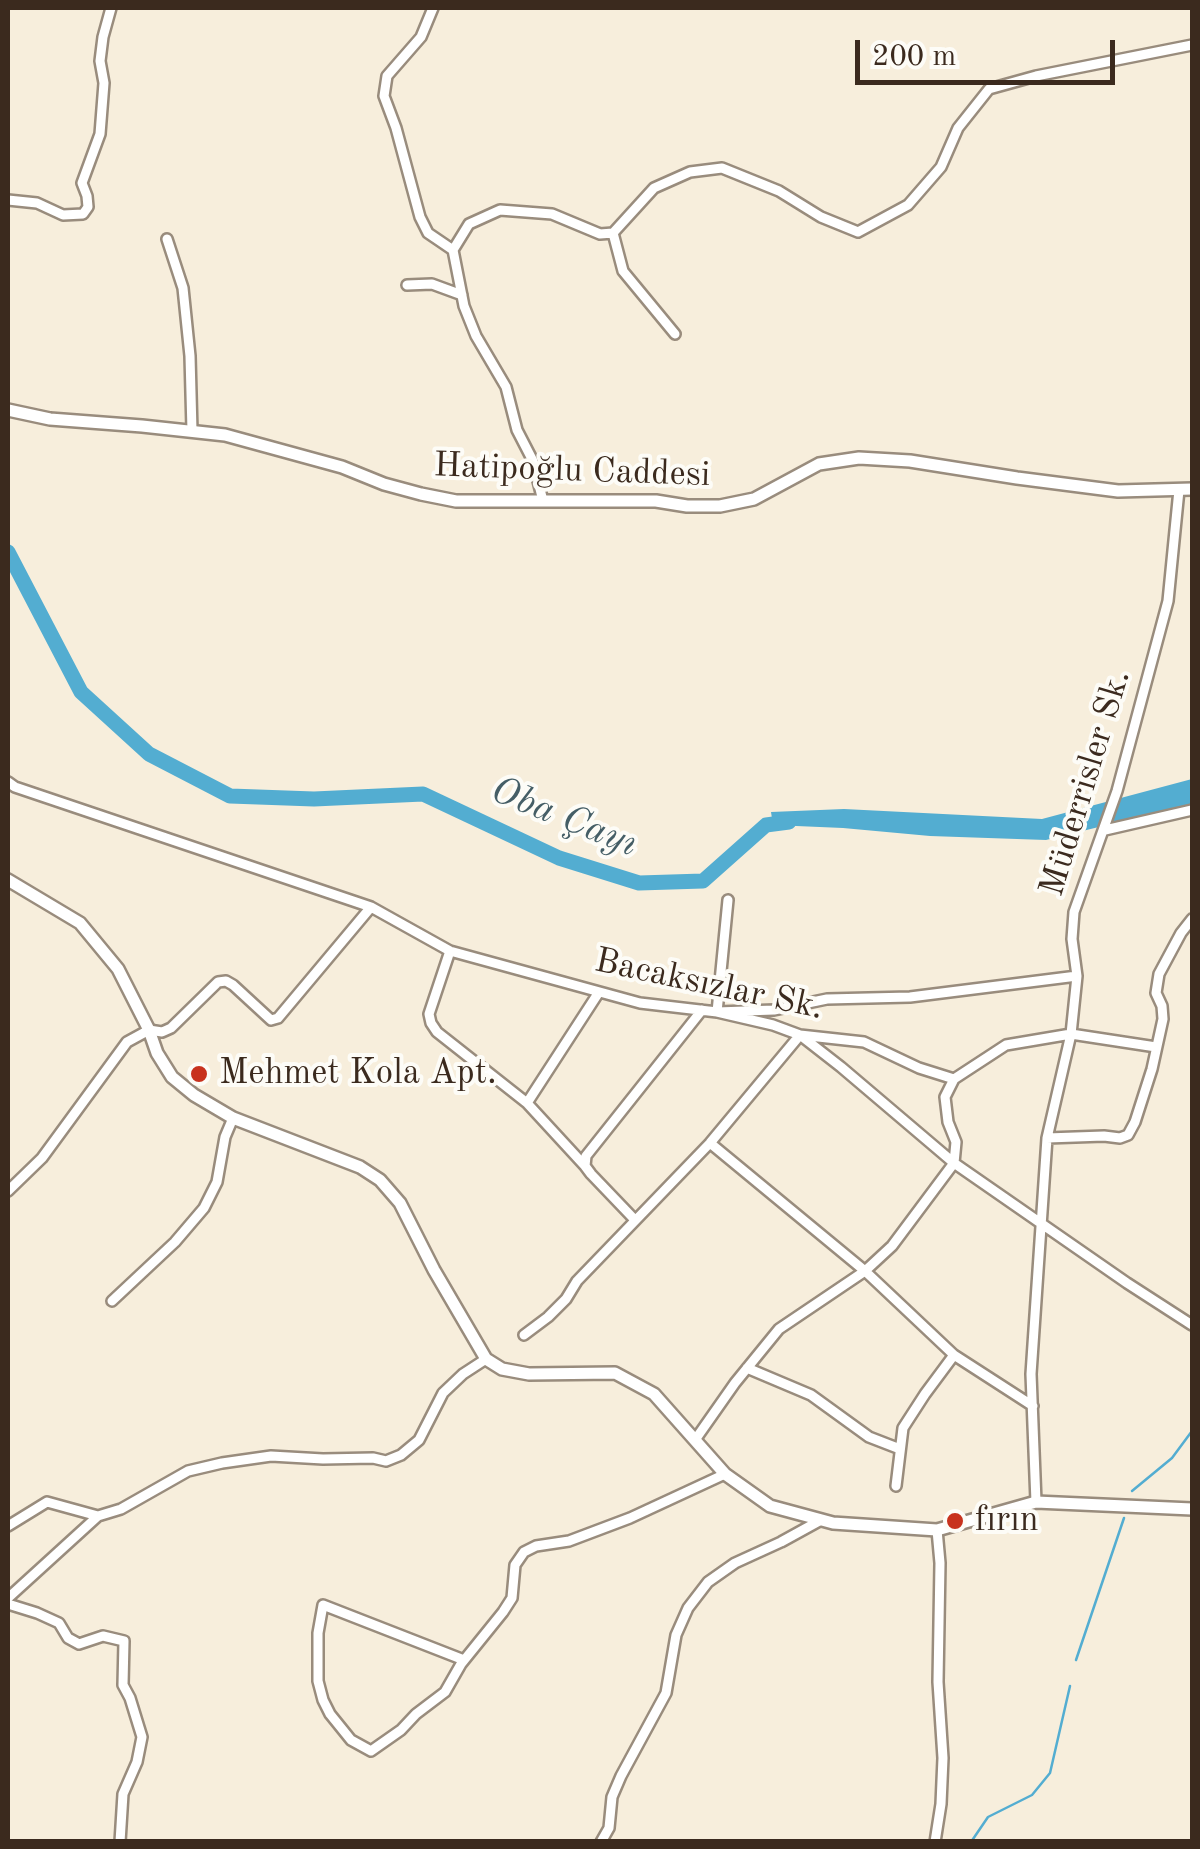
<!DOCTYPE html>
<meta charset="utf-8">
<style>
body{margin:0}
#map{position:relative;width:1200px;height:1849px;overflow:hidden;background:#f7eedc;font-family:"Old Standard TT",serif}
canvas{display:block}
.frame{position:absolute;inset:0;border:10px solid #3b2a1e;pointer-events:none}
.scale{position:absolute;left:855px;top:40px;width:260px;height:45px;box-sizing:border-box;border:5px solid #3b2a1e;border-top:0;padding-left:12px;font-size:30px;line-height:35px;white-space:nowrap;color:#3b2a1e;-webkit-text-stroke:8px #fdfcf7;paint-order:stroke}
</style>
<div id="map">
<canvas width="1200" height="1849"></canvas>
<div class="frame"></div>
<div class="scale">200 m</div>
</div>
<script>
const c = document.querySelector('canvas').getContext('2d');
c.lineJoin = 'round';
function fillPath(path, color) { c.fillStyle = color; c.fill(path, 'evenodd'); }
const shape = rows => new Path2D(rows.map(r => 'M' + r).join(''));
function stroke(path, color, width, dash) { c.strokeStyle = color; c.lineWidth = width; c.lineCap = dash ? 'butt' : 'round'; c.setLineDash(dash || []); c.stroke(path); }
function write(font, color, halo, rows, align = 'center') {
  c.font = font + ' "Old Standard TT",serif'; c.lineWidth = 8; c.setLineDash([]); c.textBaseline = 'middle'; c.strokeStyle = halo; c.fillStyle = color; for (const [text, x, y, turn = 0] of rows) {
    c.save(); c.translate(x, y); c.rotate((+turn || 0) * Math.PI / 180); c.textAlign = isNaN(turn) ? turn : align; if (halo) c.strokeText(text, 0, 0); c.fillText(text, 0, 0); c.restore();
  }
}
fillPath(shape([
 [1192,779,1192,804,1046,840,930,836,843,828,773,825,771,812,844,809,1042,819]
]), '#53add1');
stroke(shape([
 [1132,1491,1172,1458,1192,1431],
 [1076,1660,1124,1518],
 [971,1842,988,1817,1032,1795,1050,1773,1070,1686]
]), '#53add1', 2.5);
stroke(shape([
 [8,552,81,692,149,754,230,796,314,799,423,794,559,858,639,883,703,881,766,825,789,822]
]), '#53add1', 15);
const street = shape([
 [433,8,421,37,387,76,384,96,396,128,420,217,428,233,453,250,464,306,476,336,506,387,517,430,533,461,543,501],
 [8,200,37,203,63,215,83,214,88,207,87,196,82,183,100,134,104,83,100,61,103,37,111,8],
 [613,233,623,271,675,334],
 [167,239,183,288,190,356,192,431],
 [453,250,469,224,500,210,552,214,600,234,613,233,654,188,690,172,722,168,779,191,821,217,858,232,908,205,941,167,958,128,989,89,1036,76,1192,45],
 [407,285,432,284,462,295],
 [8,782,15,787,371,907,450,951,640,1003,717,1012,773,1025,800,1035,864,1042,919,1068,954,1079],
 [1105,830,1192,810],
 [728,900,717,1012,774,1010,827,999,910,997,1077,976],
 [450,951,429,1014,431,1023,437,1032,527,1103],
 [1047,1138,1104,1136,1120,1138,1128,1135,1135,1122,1152,1069,1163,1019,1162,1006,1156,993,1159,974,1181,933,1192,919],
 [710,1143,865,1271,954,1355,1033,1406],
 [585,1166,527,1103,599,992],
 [8,1191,42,1158,127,1042,149,1030,162,1032,171,1028,218,982,226,981,233,985,271,1020,278,1018,371,907],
 [635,1220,591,1174,585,1166,586,1156,702,1010],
 [112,1301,175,1242,204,1208,217,1182,225,1137,233,1118],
 [524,1335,548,1317,566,1299,577,1281,710,1143,800,1035,841,1067,954,1163,1127,1283,1192,1325],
 [747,1368,811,1395,869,1437,900,1449],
 [695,1440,735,1383,779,1329,865,1271,892,1246,954,1163,956,1142,948,1122,945,1097,954,1079,1006,1045,1071,1034,1077,976,1072,939,1074,912,1117,791,1168,601,1179,490],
 [896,1486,903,1428,925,1394,954,1355],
 [1036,1502,1031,1374,1047,1138,1071,1034,1156,1047],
 [8,1526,47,1502,98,1516,121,1509,188,1471,222,1463,271,1456,323,1459,373,1458,386,1461,401,1455,419,1440,443,1393,463,1374,486,1359],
 [8,1598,98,1516],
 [8,1604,37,1613,59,1623,68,1638,79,1644,103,1636,124,1641,123,1685,130,1698,142,1737,137,1762,123,1794,120,1842],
 [464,1660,323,1605,318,1633,318,1681,323,1700,330,1714,351,1740,371,1751,401,1730,416,1714,445,1692,461,1664,503,1612,512,1598,515,1565,524,1552,536,1546,569,1541,630,1518,725,1474],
 [601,1842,609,1828,612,1797,621,1776,666,1693,676,1635,688,1608,708,1582,735,1563,781,1542,821,1520],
 [935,1842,941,1804,943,1758,938,1682,940,1563,937,1530]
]);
const secondary = shape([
 [8,410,50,419,142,426,225,435,342,467,384,484,421,494,456,501,656,501,687,506,720,506,754,499,819,464,859,458,910,461,1017,478,1118,491,1192,489],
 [8,880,80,923,118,969,149,1030,157,1053,172,1077,194,1095,233,1118,360,1167,380,1180,400,1203,434,1270,486,1359,502,1369,529,1374,615,1373,654,1394,725,1474,770,1506,833,1523,937,1530,1036,1502,1192,1509]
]);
stroke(street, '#998c7d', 14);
stroke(secondary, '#998c7d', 16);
stroke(street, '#fff', 9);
stroke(secondary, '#fff', 11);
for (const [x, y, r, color] of [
 [199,1074,10,"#c8321e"],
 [955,1521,10,"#c8321e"]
]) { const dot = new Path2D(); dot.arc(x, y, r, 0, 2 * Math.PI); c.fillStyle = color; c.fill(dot); stroke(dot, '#fdfcf7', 4); }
write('35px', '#3b2a1e', '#fdfcf7', [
 ["Hatipoğlu Caddesi",572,471,2],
 ["Müderrisler Sk.",1086,783,-73],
 ["Bacaksızlar Sk.",709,985,12]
]);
write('35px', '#3b2a1e', '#fdfcf7', [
 ["Mehmet Kola Apt.",219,1074],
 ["fırın",975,1521]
], 'left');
write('italic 38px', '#455e66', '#fdfcf7', [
 ["Oba Çayı",564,818,22]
]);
</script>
